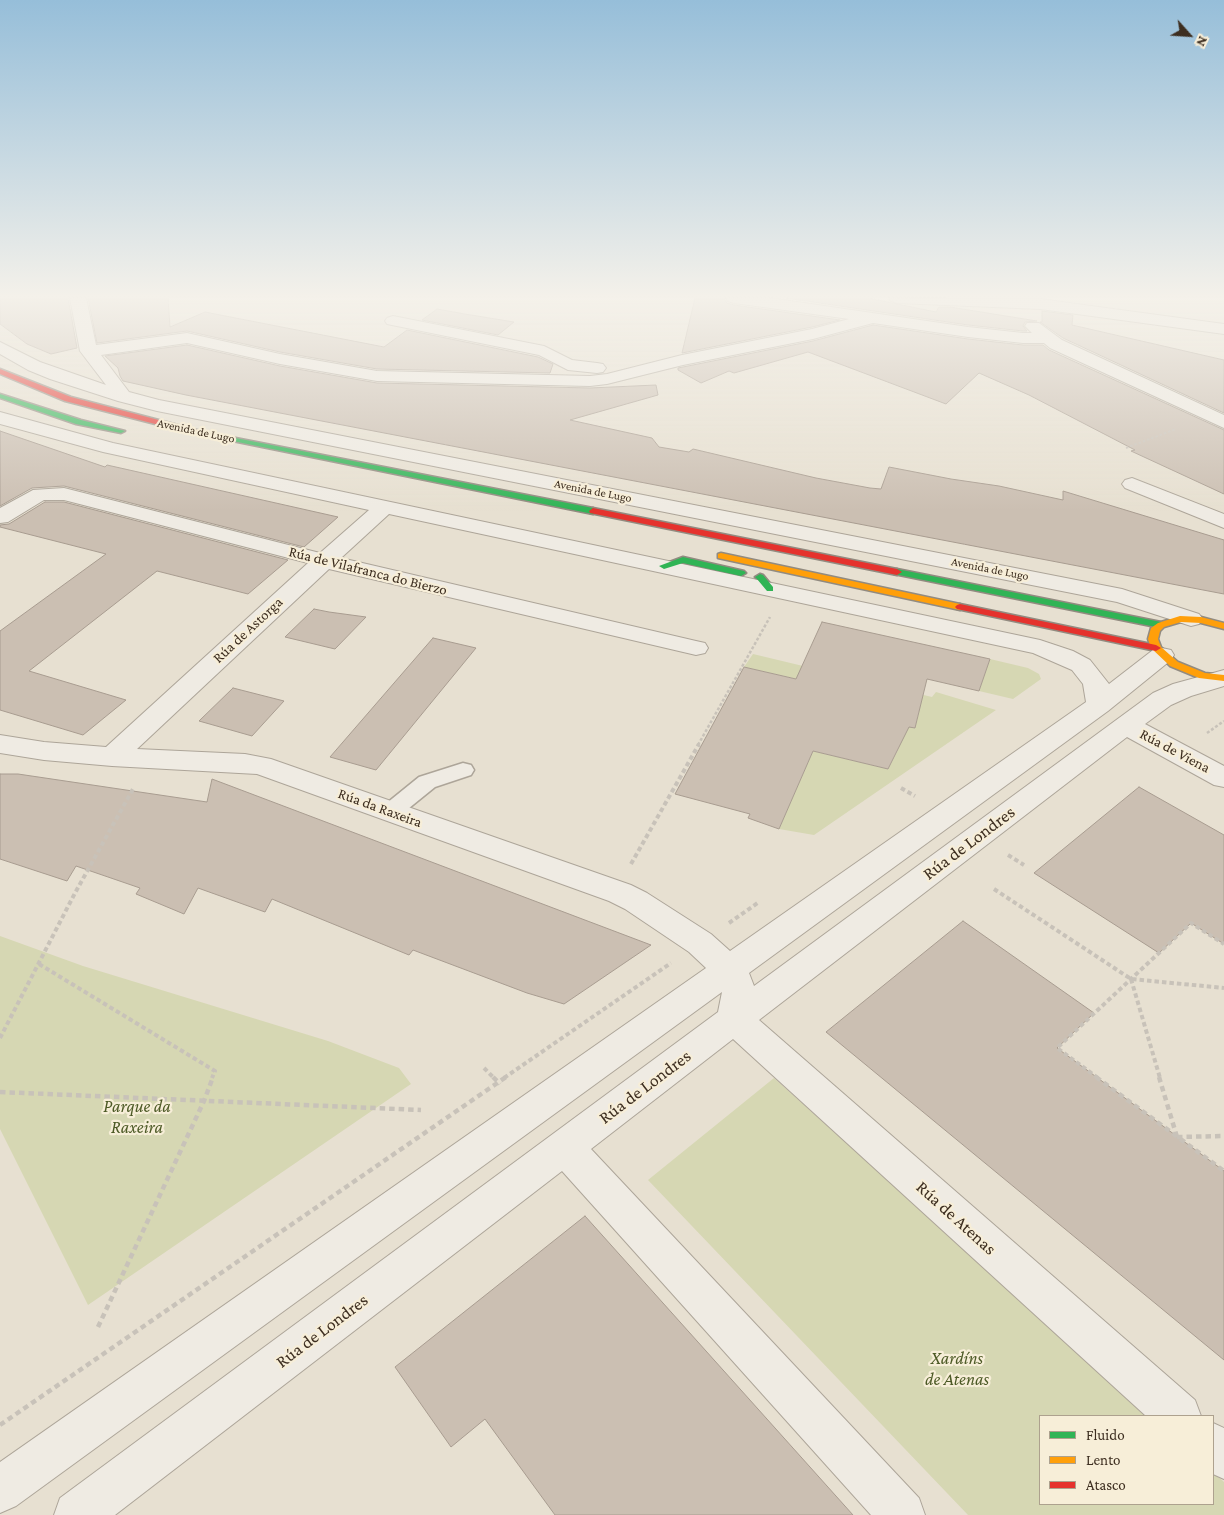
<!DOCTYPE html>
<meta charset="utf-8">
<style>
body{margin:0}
#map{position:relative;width:1224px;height:1515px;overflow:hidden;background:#e7e0d1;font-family:"Crimson Pro",serif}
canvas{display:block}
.legend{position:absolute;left:1039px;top:1415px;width:175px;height:90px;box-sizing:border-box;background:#f7eed8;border:1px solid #ada18e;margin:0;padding:6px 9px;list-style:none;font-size:15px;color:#3d2e20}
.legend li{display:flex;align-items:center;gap:10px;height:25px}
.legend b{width:25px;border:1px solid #ada18e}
.north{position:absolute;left:1164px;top:10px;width:50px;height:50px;-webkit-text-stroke:4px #f7eed8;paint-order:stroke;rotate:116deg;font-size:14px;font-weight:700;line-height:20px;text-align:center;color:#3d2e20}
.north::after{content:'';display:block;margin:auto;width:18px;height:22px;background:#3d2e20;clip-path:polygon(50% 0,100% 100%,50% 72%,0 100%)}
</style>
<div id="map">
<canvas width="1224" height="1515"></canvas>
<ul class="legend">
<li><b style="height:6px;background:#30b455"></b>Fluido</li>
<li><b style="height:6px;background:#ff9f0a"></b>Lento</li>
<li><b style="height:6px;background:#e5322d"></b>Atasco</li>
</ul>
<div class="north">N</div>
</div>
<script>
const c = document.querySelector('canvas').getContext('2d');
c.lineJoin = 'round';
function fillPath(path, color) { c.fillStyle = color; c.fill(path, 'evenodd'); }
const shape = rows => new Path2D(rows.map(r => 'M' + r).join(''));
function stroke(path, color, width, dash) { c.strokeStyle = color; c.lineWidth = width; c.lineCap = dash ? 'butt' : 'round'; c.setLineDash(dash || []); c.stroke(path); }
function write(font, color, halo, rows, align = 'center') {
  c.font = font + ' "Crimson Pro",serif'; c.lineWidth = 4.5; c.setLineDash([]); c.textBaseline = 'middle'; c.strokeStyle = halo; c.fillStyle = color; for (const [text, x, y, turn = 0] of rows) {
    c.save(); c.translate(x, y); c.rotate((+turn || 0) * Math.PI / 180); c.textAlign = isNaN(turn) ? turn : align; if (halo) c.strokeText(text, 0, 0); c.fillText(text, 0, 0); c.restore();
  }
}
fillPath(shape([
 [753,654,932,697,936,692,996,710,814,835,779,829,813,751,888,769,899,748,902,725,915,728,919,713,916,706,744,667],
 [990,659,1028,668,1039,674,1041,679,1013,699,979,691],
 [0,936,83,966,328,1041,399,1068,411,1084,88,1305,0,1129],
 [774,1078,1151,1416,1040,1416,1040,1504,1213,1504,1213,1472,1224,1482,1224,1515,968,1515,648,1180]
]), '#d6d7b3');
const building = shape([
 [0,298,68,298,77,348,51,354,27,344,0,324,0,298],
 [88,298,168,298,170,327,205,312,384,347,407,330,538,357,553,364,550,373,377,369,280,352,187,331,97,343,88,298],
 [695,298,724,298,727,303,734,305,840,320,812,327,682,353,695,298],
 [786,298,868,298,936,312,939,307,950,307,1037,321,1025,322,1023,326,1027,331,1023,331,968,325,786,298],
 [437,309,465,314,514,322,498,335,422,320,437,309],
 [1042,311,1073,315,1072,325,1224,360,1224,413,1063,338,1040,322,1042,322,1042,311],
 [873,325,968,339,1023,345,1043,345,1049,350,1224,430,1224,494,1131,451,1135,450,1029,395,979,373,946,404,808,352,734,373,729,371,701,383,678,370,678,368,813,341,873,325],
 [187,345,280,366,377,383,590,388,656,385,658,395,570,420,652,438,659,447,689,452,693,449,816,478,870,488,881,489,889,467,951,479,999,486,1063,500,1063,491,1224,540,1224,594,186,395,123,381,120,376,118,368,105,356,187,345],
 [0,431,105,467,107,465,338,517,304,547,64,486,32,488,0,506,0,431],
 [45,502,64,502,288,560,248,594,157,571,29,671,126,700,83,735,0,710,0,631,106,554,0,527,0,525,9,524,45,502],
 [314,609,329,612,366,617,335,649,285,637,314,609],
 [822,622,990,659,979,691,927,679,915,728,909,727,888,769,813,751,779,829,748,818,750,814,675,794,744,667,796,679,822,622],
 [433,638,476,648,376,770,330,757,433,638],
 [233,688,284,701,252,736,199,721,233,688],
 [0,774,18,774,207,802,212,779,651,945,564,1004,527,993,413,950,409,955,272,899,265,912,198,888,184,914,136,894,140,888,76,866,67,881,0,859,0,774],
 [1139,787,1224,835,1224,944,1191,923,1159,953,1034,873,1139,787],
 [963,921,1094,1013,1057,1048,1224,1171,1224,1360,826,1032,963,921],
 [585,1216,853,1515,555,1515,485,1419,451,1447,395,1367,585,1216]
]);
fillPath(building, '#cbbfb2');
stroke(building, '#a89c90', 1);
const lane = shape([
 [463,763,471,765,474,770,471,775,435,787,398,817,390,820,382,817,379,812,382,807,419,777,463,763]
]);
const street = shape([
 [70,298,86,298,96,345,187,333,280,354,377,371,590,376,607,374,682,355,812,329,849,319,734,303,728,301,726,298,770,298,968,327,1023,333,1032,333,1025,326,1027,323,1039,323,1062,340,1224,415,1224,428,1050,348,1044,343,1023,343,968,337,873,323,813,339,683,365,607,384,590,386,377,381,280,364,187,343,101,355,129,392,159,400,1122,589,1199,614,1203,619,1199,624,1191,626,1117,602,157,411,118,401,50,379,28,370,0,354,0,342,40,362,106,385,80,351,70,298],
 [889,298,1040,299,1224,324,1224,334,1040,309,897,303,891,301,889,298],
 [393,316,544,346,572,360,597,363,603,364,606,368,603,372,597,373,568,370,539,355,387,324,385,321,387,318,393,316],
 [0,412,113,443,1040,640,1073,651,1090,660,1109,684,1153,650,1162,648,1171,650,1174,655,1171,660,1108,711,749,973,754,986,1153,693,1173,684,1224,670,1224,686,1191,696,1171,705,1145,724,1224,766,1224,787,1214,785,1127,737,759,1020,1195,1400,1201,1416,1146,1416,733,1039,591,1149,919,1498,925,1515,871,1515,562,1171,115,1515,54,1515,60,1498,718,1012,722,992,16,1506,0,1513,0,1462,706,968,689,952,625,909,609,901,257,774,112,766,44,760,0,753,0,735,44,742,106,747,308,563,64,500,44,500,8,522,0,523,0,508,33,490,64,488,320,553,369,510,103,452,0,424,0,412],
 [389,514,1033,653,1072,670,1083,684,1086,702,730,951,711,934,647,893,631,885,271,759,245,754,137,749,329,569,696,655,705,653,708,648,705,643,696,641,341,558,389,514],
 [1132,478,1224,514,1224,528,1125,488,1122,484,1125,480,1132,478],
 [1213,1423,1224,1428,1224,1479,1213,1474,1213,1423]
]);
const fast = shape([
 [0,394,81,420,125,431,121,433,76,424,0,398,0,394],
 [205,432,593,508,597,511,593,514,208,436,205,436,205,432],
 [683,557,744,571,746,573,741,576,683,563,664,569,659,566,683,557],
 [897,569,1161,622,1166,625,1161,628,894,574,894,570,897,569],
 [760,574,763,575,773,587,773,591,767,591,757,579,755,577,760,574]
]);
const slow = shape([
 [721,553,960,604,965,607,960,610,718,558,718,554,721,553],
 [1180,616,1201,617,1224,623,1224,629,1201,623,1181,622,1164,627,1160,631,1158,639,1161,647,1178,662,1205,673,1224,675,1224,681,1199,678,1170,666,1151,648,1148,639,1151,628,1158,623,1180,616]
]);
const jam = shape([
 [0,369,71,397,212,434,208,436,171,428,65,401,0,374,0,369],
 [593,508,897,569,902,572,897,575,590,513,589,511,593,508],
 [960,604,1156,645,1161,648,1156,651,957,609,955,607,957,605,960,604]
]);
stroke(lane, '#ada599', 3);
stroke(street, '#ada599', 2);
stroke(fast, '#928b80', 3);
stroke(slow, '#928b80', 3);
stroke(jam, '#928b80', 3);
stroke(shape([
 [1126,448,1176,429]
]), '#c8c2b9', 2, [2.5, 2]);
stroke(shape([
 [1207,733,1224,721],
 [698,745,770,617]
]), '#c8c2b9', 2.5, [3, 2]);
stroke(shape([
 [901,788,915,796],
 [1008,855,1024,865],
 [631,864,699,744],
 [994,889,1131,979,1224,988],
 [729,923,759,902],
 [39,964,215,1071,212,1078],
 [1131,979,1160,1078],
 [0,1038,75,893,133,789],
 [484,1068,494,1078],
 [504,1078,671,963],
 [1098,1078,1057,1048,1191,923,1224,944]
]), '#c8c2b9', 4, [4.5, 3]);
stroke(shape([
 [493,1077,500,1084],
 [1096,1077,1224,1171],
 [1159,1077,1177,1137],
 [0,1092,421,1110],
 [1177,1137,1224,1136],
 [98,1327,204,1101,213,1077],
 [0,1425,506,1077]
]), '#c8c2b9', 4.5, [5.5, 4]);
fillPath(lane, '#efebe3');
fillPath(street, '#efebe3');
fillPath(fast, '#30b455');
fillPath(slow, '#ff9f0a');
fillPath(jam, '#e5322d');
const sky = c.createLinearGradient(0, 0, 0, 511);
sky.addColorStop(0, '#96bed9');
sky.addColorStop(0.58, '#f4f1ea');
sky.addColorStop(1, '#f4f1ea00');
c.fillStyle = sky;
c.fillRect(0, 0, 1224, 511);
write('12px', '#3d2e20', '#f7eed8', [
 ["Avenida de Lugo",196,431,12],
 ["Avenida de Lugo",593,491,11],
 ["Avenida de Lugo",990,569,11]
]);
write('15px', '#3d2e20', '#f7eed8', [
 ["Rúa de Vilafranca do Bierzo",368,571,14],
 ["Rúa de Astorga",248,630,-43],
 ["Rúa de Viena",1175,751,28],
 ["Rúa da Raxeira",380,808,20]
]);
write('18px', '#3d2e20', '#f7eed8', [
 ["Rúa de Londres",969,843,-37],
 ["Rúa de Londres",645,1087,-37],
 ["Rúa de Atenas",956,1218,42],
 ["Rúa de Londres",322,1331,-37]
]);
write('italic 18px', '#4d5a26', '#f7eed8', [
 ["Parque da",137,1106],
 ["Raxeira",137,1127],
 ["Xardíns",957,1358],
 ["de Atenas",957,1379]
]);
</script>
